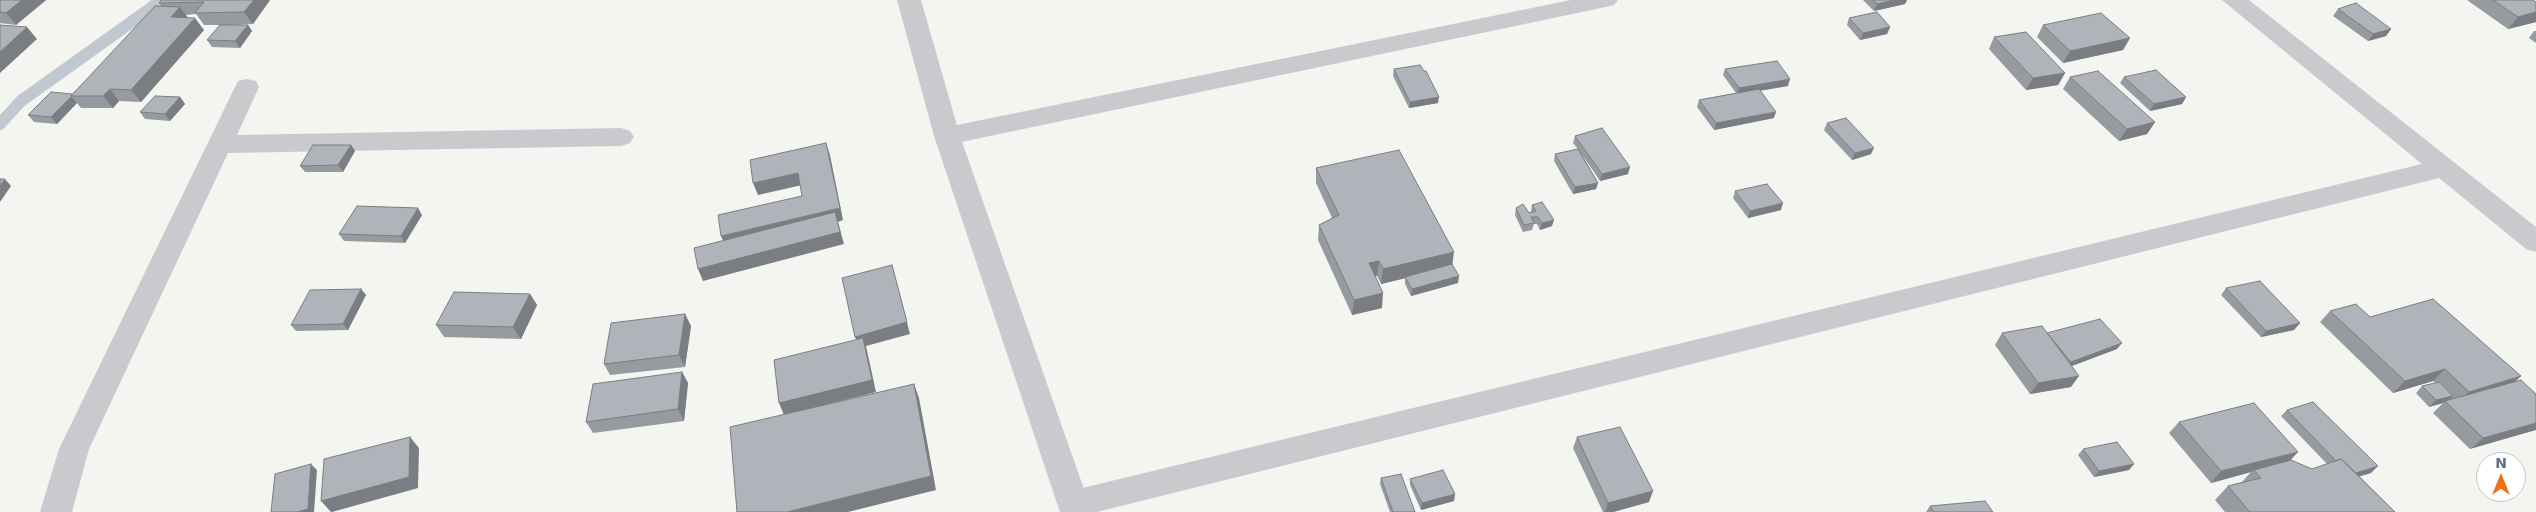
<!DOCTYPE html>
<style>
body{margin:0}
#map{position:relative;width:2536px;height:512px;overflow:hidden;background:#f4f5f0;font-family:"DejaVu Sans",sans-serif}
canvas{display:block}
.north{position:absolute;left:2476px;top:452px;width:50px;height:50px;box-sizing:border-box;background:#fff;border:1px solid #c0c5cd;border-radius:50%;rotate:0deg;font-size:14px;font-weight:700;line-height:20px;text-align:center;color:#616e83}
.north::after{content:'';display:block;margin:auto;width:18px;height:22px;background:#f06e14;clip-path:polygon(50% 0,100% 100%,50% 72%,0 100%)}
</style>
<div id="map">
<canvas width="2536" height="512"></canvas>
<div class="north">N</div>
</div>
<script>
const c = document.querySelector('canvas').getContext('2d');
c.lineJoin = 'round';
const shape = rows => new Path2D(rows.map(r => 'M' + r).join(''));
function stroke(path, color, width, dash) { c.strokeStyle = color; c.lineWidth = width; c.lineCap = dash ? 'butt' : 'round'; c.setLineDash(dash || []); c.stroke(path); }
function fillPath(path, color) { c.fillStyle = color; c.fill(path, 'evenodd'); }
stroke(shape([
 [0,124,21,101,162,0]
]), '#c1c9d0', 12);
fillPath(shape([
 [1571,0,1618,0,1614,5,1606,7,947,145,938,142,934,136,938,130,947,127,1571,0],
 [2222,0,2249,0,2536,227,2536,252,2526,249,2439,178,1097,512,1062,512,1058,504,1063,494,1074,490,2422,164,2222,0],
 [247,79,256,81,259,87,237,135,621,128,630,131,634,137,630,143,621,146,228,153,89,449,72,512,40,512,59,449,235,87,238,81,247,79]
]), '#c8cace');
fillPath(shape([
 [897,0,921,0,960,136,1092,512,1060,512,934,136,897,0]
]), '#c8cace');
fillPath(shape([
 [0,0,46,0,16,25,0,23],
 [161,0,270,0,253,24,232,25,248,25,252,31,240,48,212,47,207,40,220,25,204,25,196,14,186,15,188,18,204,30,141,102,119,101,113,108,81,108,77,103,57,124,34,122,28,115,72,94,161,6,159,3],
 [1863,0,1907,0,1905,4,1874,11],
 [2467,0,2533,0,2536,2,2536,22,2508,29],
 [2338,9,2391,29,2386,36,2368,41,2333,16],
 [1849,18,1890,27,1887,34,1860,40,1847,25],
 [2043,25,2130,38,2123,50,2063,63,2037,37],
 [2534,31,2536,31,2536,43,2529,38],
 [1994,37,2065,73,2058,85,2026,90,1989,49],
 [1394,69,1438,103,1409,108,1393,76],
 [1725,69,1788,86,1760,91,1774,118,1714,130,1697,107,1699,100,1736,93,1723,75],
 [2070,77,2155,122,2147,134,2119,141,2063,89],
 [2124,77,2186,97,2182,104,2150,111,2120,83],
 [180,97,185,104,170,121,145,119,140,112],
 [1827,123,1871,154,1852,160,1824,130],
 [1575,136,1628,174,1600,181,1581,153,1598,183,1596,189,1573,194,1554,161,1555,154,1578,149,1573,143],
 [351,145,355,151,343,172,305,172,300,166],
 [1316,168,1452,265,1458,283,1411,296,1405,284,1405,278,1381,284,1377,276,1375,276,1382,308,1352,315,1318,240,1319,225,1332,218,1316,183],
 [1735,191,1781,210,1748,218,1733,198],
 [1532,205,1552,226,1540,230,1537,224,1534,224,1532,230,1523,232,1515,215,1516,208,1529,213,1531,212],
 [422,215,405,243,344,241,339,234],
 [2226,288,2300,323,2294,330,2261,337,2221,295],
 [361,289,366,295,348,330,296,331,291,325],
 [530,294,537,305,521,339,444,337,436,325],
 [2330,311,2370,317,2521,376,2515,382,2536,394,2470,449,2433,413,2443,403,2429,407,2416,393,2422,386,2435,383,2433,381,2393,393,2320,322],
 [685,314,691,326,685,367,610,375,604,364],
 [2002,333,2117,349,2072,366,2071,387,2030,394,1995,345],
 [682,372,688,383,684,421,593,433,586,422],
 [2287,410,2371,473,2359,476,2395,512,2225,512,2215,500,2228,486,2242,482,2251,472,2211,483,2169,433,2179,422,2312,469,2327,464,2281,416],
 [1577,437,1649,502,1613,512,1603,512,1573,448],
 [2083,449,2134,464,2129,470,2094,477,2078,455],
 [1381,478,1415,512,1390,512,1380,484],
 [1410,479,1455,494,1454,501,1421,510,1410,485],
 [1930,506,1993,512,1926,512]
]), '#969ba0');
fillPath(shape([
 [22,0,46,0,16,25,6,13],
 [254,0,270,0,253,24,244,12],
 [1894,0,1907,0,1905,4,1874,11,1877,4],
 [180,7,188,18,171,17],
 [2536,12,2536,22,2508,29,2518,17],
 [195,18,204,30,141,102,131,90],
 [248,25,252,31,240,48,235,41],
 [27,27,37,39,0,73,0,52],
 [1890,27,1887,34,1860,40,1863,33],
 [2391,29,2386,36,2368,41,2373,34],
 [2130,38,2123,50,2063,63,2070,51],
 [2065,73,2058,85,2026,90,2033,78],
 [1790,79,1788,86,1737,94,1739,88],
 [110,89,119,101,113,108,103,96],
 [71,96,77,103,57,124,51,117],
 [180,97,185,104,170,121,165,114],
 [1439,97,1438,103,1409,108,1410,102],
 [2186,97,2182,104,2150,111,2154,104],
 [1776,112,1774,118,1714,130,1716,123],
 [2155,122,2147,134,2119,141,2127,129],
 [826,143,830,155,843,220,838,222,844,244,703,281,698,269,726,248,721,236,840,208],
 [351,145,355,151,343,172,338,165],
 [1874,148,1871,154,1852,160,1855,153],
 [1630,167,1628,174,1600,181,1602,174],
 [798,173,802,185,758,195,753,183],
 [5,179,11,186,0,202,0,186],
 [1598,183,1596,189,1573,194,1575,187],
 [1783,203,1781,210,1748,218,1750,211],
 [418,208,422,215,405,243,401,236],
 [1554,220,1552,226,1540,230,1542,223],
 [1454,252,1452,267,1381,284,1383,269],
 [1379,261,1377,276,1368,278,1369,263],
 [892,265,910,334,866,346,876,392,784,415,779,403,859,348,855,337],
 [1459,276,1458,283,1411,296,1412,289],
 [361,289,366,295,348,330,343,324],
 [1383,293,1382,308,1352,315,1354,300],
 [530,294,537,305,521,339,513,327],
 [685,314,691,326,685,367,679,355],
 [2300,323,2294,330,2261,337,2266,331],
 [2122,343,2117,349,2066,368,2071,362],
 [2445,369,2433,381,2393,393,2405,381],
 [682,372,688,383,684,421,678,409],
 [2079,376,2071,387,2030,394,2038,383],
 [2521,376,2508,388,2457,403,2469,392],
 [914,384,919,398,936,490,848,512,787,512],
 [2453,396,2447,402,2445,401,2443,403,2429,407,2436,400],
 [2536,423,2536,430,2470,449,2483,438],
 [410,437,419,448,418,488,332,512,331,512,321,501],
 [2298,452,2288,463,2254,470,2251,472,2211,483,2221,471],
 [311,464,317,470,314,512,297,512],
 [2134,464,2129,470,2094,477,2099,471],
 [2378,466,2371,473,2344,481,2350,475],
 [1653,491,1649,502,1613,512,1605,512,1608,503],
 [1455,494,1454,501,1421,510,1422,503]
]), '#7a7e82');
const building = shape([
 [0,0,22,0,6,13,0,12,0,0],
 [161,0,254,0,244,12,195,13,204,2,159,3,161,0],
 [1873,0,1894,0,1877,4,1873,0],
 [2493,0,2533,0,2536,2,2536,12,2518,17,2493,0],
 [2356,3,2391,29,2373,34,2338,9,2356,3],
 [155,6,180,7,171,17,195,18,131,90,110,89,103,96,71,96,155,6],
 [1877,12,1890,27,1863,33,1849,18,1877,12],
 [2101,13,2130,38,2070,51,2043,25,2101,13],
 [0,25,27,27,0,52,0,25],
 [220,25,248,25,235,41,207,40,220,25],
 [2026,32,2065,73,2033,78,1994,37,2026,32],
 [1777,61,1790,79,1739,88,1725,69,1777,61],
 [1420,65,1424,71,1426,71,1439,97,1410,102,1394,69,1420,65],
 [2156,70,2186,97,2154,104,2124,77,2156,70],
 [2098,71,2155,122,2127,129,2070,77,2098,71],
 [1759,89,1776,112,1716,123,1699,100,1759,89],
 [51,92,72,94,71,96,72,96,51,117,28,115,51,92],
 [155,96,180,97,165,114,140,112,155,96],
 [1846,118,1874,148,1855,153,1827,123,1846,118],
 [1602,128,1630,167,1602,174,1575,136,1602,128],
 [826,143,840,208,721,236,718,215,802,196,798,173,753,183,750,160,826,143],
 [313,145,351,145,338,165,300,166,313,145],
 [1578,149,1598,183,1575,187,1555,154,1578,149],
 [1399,150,1454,252,1383,269,1379,261,1369,263,1383,293,1354,300,1319,225,1339,215,1316,168,1399,150],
 [0,179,5,179,0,186,0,179],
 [1767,184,1783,203,1750,211,1735,191,1767,184],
 [1542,202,1554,220,1542,223,1538,217,1531,217,1534,223,1524,225,1516,208,1523,204,1529,213,1536,211,1532,205,1542,202],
 [357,206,418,208,401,236,339,234,357,206],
 [835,212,840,232,698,269,694,248,835,212],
 [1452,264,1459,276,1412,289,1405,277,1452,264],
 [892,265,907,322,855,337,842,278,892,265],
 [2260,281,2300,323,2266,331,2226,288,2260,281],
 [361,289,343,324,291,325,310,290,361,289],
 [454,292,530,294,513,327,436,325,454,292],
 [2433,299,2521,376,2469,392,2445,369,2405,381,2330,311,2356,304,2370,317,2433,299],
 [685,314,679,355,604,364,611,323,685,314],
 [2100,319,2122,343,2071,362,2047,333,2100,319],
 [2042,326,2079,376,2038,383,2002,333,2042,326],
 [863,338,872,380,779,403,774,360,863,338],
 [682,372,678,409,586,422,593,384,682,372],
 [2521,380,2536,394,2536,423,2483,438,2445,401,2521,380],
 [2439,382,2453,396,2436,400,2422,386,2439,382],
 [914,384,931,476,787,512,737,512,730,427,914,384],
 [2313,402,2378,466,2356,473,2341,459,2336,461,2287,410,2313,402],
 [2254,403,2298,452,2221,471,2179,422,2254,403],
 [1620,427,1653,491,1608,503,1577,437,1620,427],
 [410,437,409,477,321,501,324,459,410,437],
 [2117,442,2134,464,2099,471,2083,449,2117,442],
 [2341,459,2395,512,2250,512,2228,486,2261,478,2254,470,2291,460,2312,469,2341,459],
 [311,464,308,509,297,512,271,512,275,474,311,464],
 [1443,470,1455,494,1422,503,1410,479,1443,470],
 [1401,474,1415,512,1393,512,1381,478,1401,474],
 [1985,501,1993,512,1934,512,1930,506,1985,501]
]);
fillPath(building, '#aeb4ba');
stroke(building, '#7a7e82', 1);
</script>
